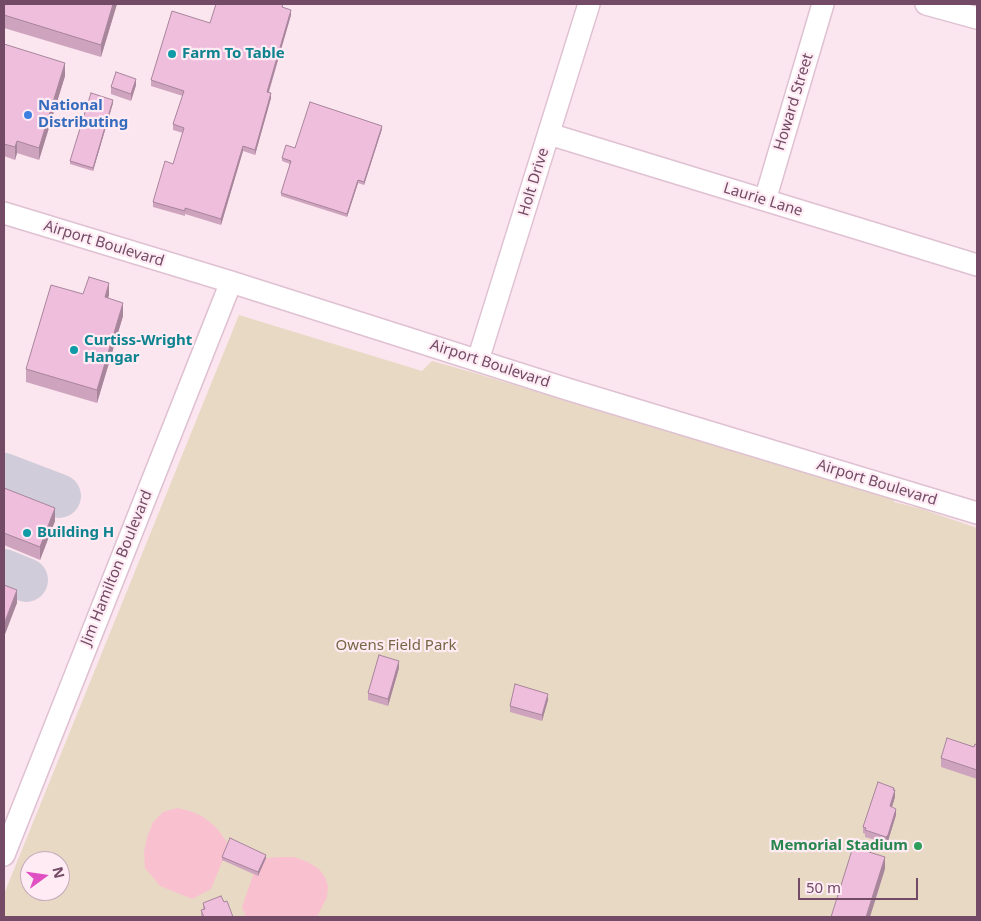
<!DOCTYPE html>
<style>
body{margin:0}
#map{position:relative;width:981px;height:921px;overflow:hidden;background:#fbe5ee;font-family:"Noto Sans",sans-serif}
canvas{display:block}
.frame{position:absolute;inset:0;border:5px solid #734b66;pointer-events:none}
.north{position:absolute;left:20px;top:851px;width:50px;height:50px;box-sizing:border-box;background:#feebf3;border:1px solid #c6abbb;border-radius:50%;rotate:76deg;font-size:14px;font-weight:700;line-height:20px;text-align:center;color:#734b66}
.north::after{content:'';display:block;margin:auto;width:18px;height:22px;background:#e050c3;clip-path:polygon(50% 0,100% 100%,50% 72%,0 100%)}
.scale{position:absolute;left:798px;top:878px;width:120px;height:22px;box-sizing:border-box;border:2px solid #734b66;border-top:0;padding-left:6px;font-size:15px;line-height:18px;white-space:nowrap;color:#734b66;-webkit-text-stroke:4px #feebf3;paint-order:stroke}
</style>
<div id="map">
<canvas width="981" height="921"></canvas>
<div class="frame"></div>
<div class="north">N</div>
<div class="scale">50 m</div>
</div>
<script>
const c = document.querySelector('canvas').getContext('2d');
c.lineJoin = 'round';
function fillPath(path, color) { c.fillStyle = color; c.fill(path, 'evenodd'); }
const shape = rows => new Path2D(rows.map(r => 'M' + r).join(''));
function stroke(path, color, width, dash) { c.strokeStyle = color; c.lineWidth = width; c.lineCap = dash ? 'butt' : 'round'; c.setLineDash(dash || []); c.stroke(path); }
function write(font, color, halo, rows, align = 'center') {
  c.font = font + ' "Noto Sans",sans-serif'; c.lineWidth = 4.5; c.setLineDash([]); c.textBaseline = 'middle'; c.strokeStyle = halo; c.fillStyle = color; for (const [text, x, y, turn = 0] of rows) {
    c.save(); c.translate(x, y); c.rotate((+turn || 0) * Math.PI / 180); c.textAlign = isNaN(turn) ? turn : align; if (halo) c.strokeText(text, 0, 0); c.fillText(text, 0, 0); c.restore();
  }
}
fillPath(shape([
 [239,315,422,371,432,361,478,374,894,500,894,502,922,509,977,528,977,917,4,917,4,894],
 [30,861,60,861,60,891,30,891]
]), '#e8d9c4');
fillPath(shape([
 [177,808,190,811,202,816,216,827,229,845,211,889,192,899,160,886,145,868,144,852,147,837,153,822,163,812],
 [280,857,294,857,308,862,319,869,325,877,328,886,327,897,317,917,246,917,242,907,257,864,267,858]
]), '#f9c1cf');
stroke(shape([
 [4,475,59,496],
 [4,571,26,580]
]), '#d0ccd9', 44);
const minor = shape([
 [926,4,977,18],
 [549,134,977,265],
 [765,200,823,4],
 [4,213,231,282,567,389,977,513],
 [478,360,589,4],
 [4,855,231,282]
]);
stroke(minor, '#dfc1d2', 24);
stroke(minor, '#fff', 21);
fillPath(shape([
 [4,4,117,4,101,57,4,28],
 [283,7,291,15,269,92,271,98,255,155,243,151,221,225,185,214,185,216,153,207,153,202,173,164,183,133,173,130,173,124,183,96,151,86,151,80,210,23],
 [4,44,65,76,39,160,17,153,15,160,4,156],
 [136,85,131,101,111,94,111,87],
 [113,103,93,171,70,164,70,161],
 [382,129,364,185,358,183,347,217,281,196,281,193,290,164,282,161,282,158,295,148],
 [83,294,109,295,108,298,123,316,97,403,26,382,26,369],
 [4,488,55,521,40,560,4,545],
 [399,668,388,706,368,700,368,693],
 [548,700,542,721,510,712,510,706],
 [977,745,977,779,941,767,941,758,974,747],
 [894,790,895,797,892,807,896,815,888,841,886,843,865,837,865,834,863,833,863,827],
 [222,857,266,858,258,876,222,860],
 [224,902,233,917,201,917,201,910,203,910,203,903]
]), '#cea3be');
fillPath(shape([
 [113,4,117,4,101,57,101,45],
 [291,10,291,15,267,97,267,92],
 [65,63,65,76,39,160,39,148],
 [136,79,136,85,131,101,131,94],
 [271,93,271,98,255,155,255,150],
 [113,100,113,103,93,171,93,168],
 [382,126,382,129,364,185,364,182],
 [17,141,17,153,15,160,15,147],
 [243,146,243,151,221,225,221,219],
 [358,180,358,183,347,217,347,214],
 [109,283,109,295,105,310,105,297],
 [123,303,123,316,97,403,97,390],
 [55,508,55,521,40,560,40,547],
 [17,590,17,603,4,637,4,624],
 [399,661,399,668,388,706,388,699],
 [548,694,548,700,542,721,542,715],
 [894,788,894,794,895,790,895,797,890,813,890,806],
 [896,809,896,815,888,841,886,843,886,837],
 [266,855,266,858,258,876,258,872],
 [885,857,885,869,870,917,866,917]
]), '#a7859b');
const building = shape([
 [4,4,113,4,101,45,4,15,4,4],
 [216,4,283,4,282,7,291,10,267,92,271,93,255,150,243,146,221,219,185,208,185,211,153,202,165,161,173,164,184,128,173,124,184,91,151,80,172,11,210,23,216,4],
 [4,44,65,63,39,148,17,141,15,147,4,144,4,44],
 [116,72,136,79,131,94,111,87,116,72],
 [91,93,113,100,93,168,70,161,91,93],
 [310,102,382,126,364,182,358,180,347,214,281,193,291,161,282,158,286,145,295,148,310,102],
 [89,277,109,283,105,297,123,303,97,390,26,369,51,285,83,294,89,277],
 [4,488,55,508,40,547,4,533,4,488],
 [4,585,17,590,4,624,4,585],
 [379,655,399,661,388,699,368,693,379,655],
 [515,684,548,694,542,715,510,706,515,684],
 [947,738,974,747,975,744,977,745,977,770,941,758,947,738],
 [878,782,894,788,893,790,895,790,890,806,896,809,888,835,886,837,865,830,866,828,863,827,878,782],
 [230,838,266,855,258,872,222,857,230,838],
 [853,847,885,857,866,917,831,917,853,847],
 [221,896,224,902,227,901,233,917,204,917,201,910,205,909,203,903,221,896]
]);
fillPath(building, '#efbedd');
stroke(building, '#a7859b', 1);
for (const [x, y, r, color] of [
 [172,54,5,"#0f9aa8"],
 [28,115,5,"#3f7fe0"],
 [74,350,5,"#0f9aa8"],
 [27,533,5,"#0f9aa8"],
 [918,846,5,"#2e9e5b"]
]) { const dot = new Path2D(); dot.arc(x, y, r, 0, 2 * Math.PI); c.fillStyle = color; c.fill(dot); stroke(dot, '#feebf3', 2); }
write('bold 15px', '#0d838f', '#feebf3', [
 ["Farm To Table",182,54],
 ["Curtiss-Wright",84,341],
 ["Hangar",84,358],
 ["Building H",37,533]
], 'left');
write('15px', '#734b66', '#feebf3', [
 ["Howard Street",794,102,-73],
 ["Holt Drive",534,182,-73],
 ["Laurie Lane",763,200,17],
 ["Airport Boulevard",104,244,17],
 ["Airport Boulevard",490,364,18],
 ["Airport Boulevard",877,483,17],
 ["Jim Hamilton Boulevard",117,568,-68]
]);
write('bold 15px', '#366cbe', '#feebf3', [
 ["National",38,106],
 ["Distributing",38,123]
], 'left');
write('15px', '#786744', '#feebf3', [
 ["Owens Field Park",396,646]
]);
write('bold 15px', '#27864d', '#feebf3', [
 ["Memorial Stadium",908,846]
], 'right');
</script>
